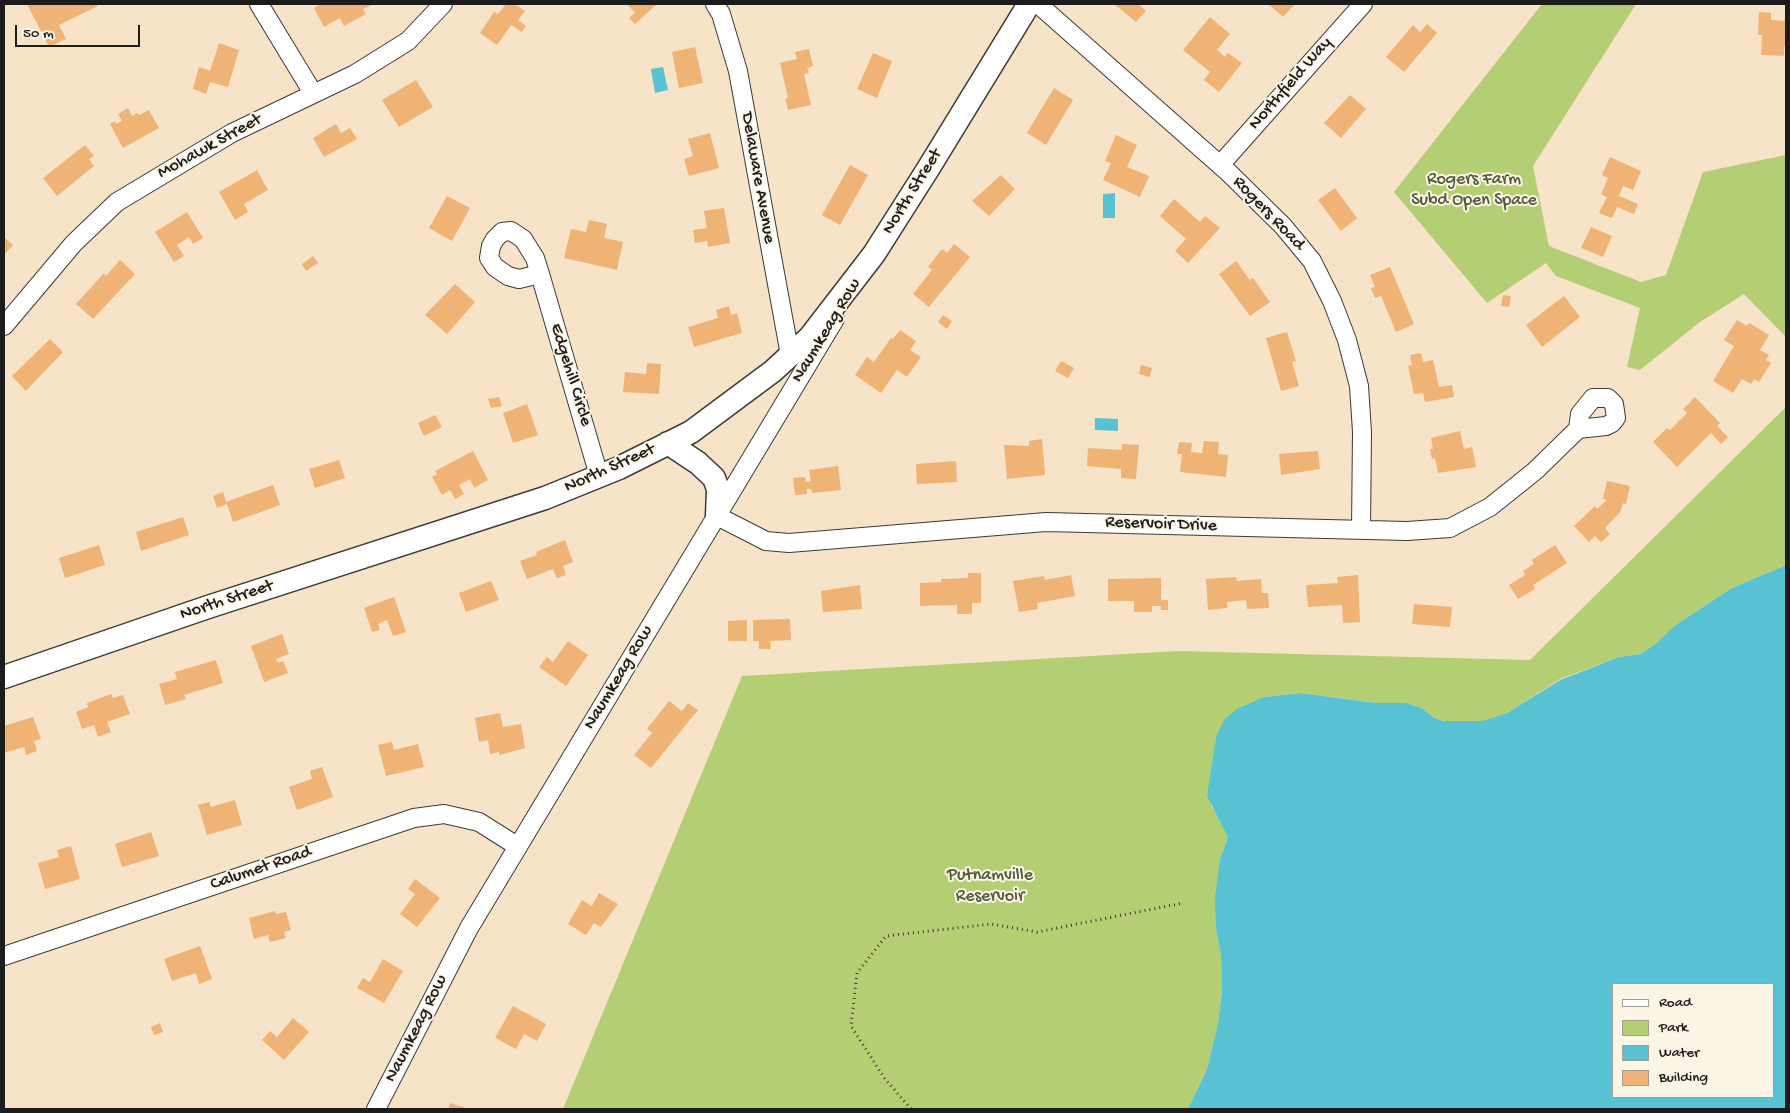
<!DOCTYPE html>
<style>
body{margin:0}
#map{position:relative;width:1790px;height:1113px;overflow:hidden;background:#f6e3c8;font-family:"Gochi Hand",sans-serif}
canvas{display:block}
.frame{position:absolute;inset:0;border:5px solid #1c1c1c;pointer-events:none}
.legend{position:absolute;left:1612px;top:983px;width:162px;height:115px;box-sizing:border-box;background:#fcf5e5;border:1px solid #a29e95;margin:0;padding:6px 9px;list-style:none;font-size:15px;color:#1c1c1c}
.legend li{display:flex;align-items:center;gap:10px;height:25px}
.legend b{width:25px;border:1px solid #a29e95}
.scale{position:absolute;left:15px;top:25px;width:125px;height:22px;box-sizing:border-box;border:2px solid #1c1c1c;border-top:0;padding-left:6px;font-size:15px;line-height:18px;white-space:nowrap;color:#1c1c1c;-webkit-text-stroke:4px #fcf5e5;paint-order:stroke}
</style>
<div id="map">
<canvas width="1790" height="1113"></canvas>
<div class="frame"></div>
<ul class="legend">
<li><b style="height:6px;background:#fff"></b>Road</li>
<li><b style="height:14px;background:#b4ce74"></b>Park</li>
<li><b style="height:14px;background:#58c2d3"></b>Water</li>
<li><b style="height:14px;background:#f0b376"></b>Building</li>
</ul>
<div class="scale">50 m</div>
</div>
<script>
const c = document.querySelector('canvas').getContext('2d');
c.lineJoin = 'round';
function fillPath(path, color) { c.fillStyle = color; c.fill(path, 'evenodd'); }
const shape = rows => new Path2D(rows.map(r => 'M' + r).join(''));
function stroke(path, color, width, dash) { c.strokeStyle = color; c.lineWidth = width; c.lineCap = dash ? 'butt' : 'round'; c.setLineDash(dash || []); c.stroke(path); }
function write(font, color, halo, rows, align = 'center') {
  c.font = font + ' "Gochi Hand",sans-serif'; c.lineWidth = 4; c.setLineDash([]); c.textBaseline = 'middle'; c.strokeStyle = halo; c.fillStyle = color; for (const [text, x, y, turn = 0] of rows) {
    c.save(); c.translate(x, y); c.rotate((+turn || 0) * Math.PI / 180); c.textAlign = isNaN(turn) ? turn : align; if (halo) c.strokeText(text, 0, 0); c.fillText(text, 0, 0); c.restore();
  }
}
fillPath(shape([
 [1542,4,1636,4,1533,166,1549,246,1641,282,1666,275,1703,172,1786,155,1786,337,1744,294,1700,322,1640,370,1627,367,1640,308,1556,276,1546,263,1487,303,1394,192],
 [1786,407,1786,565,1732,588,1674,626,1658,642,1641,654,1619,657,1560,679,1507,713,1482,721,1445,721,1434,718,1424,709,1407,703,1376,703,1300,693,1264,697,1216,737,1212,766,1211,806,1223,823,1228,837,1220,859,1216,929,1221,955,1222,989,1218,1023,1207,1069,1188,1109,563,1109,742,676,1178,651,1530,660]
]), '#b4ce74');
fillPath(shape([
 [663,67,668,90,655,93,651,69],
 [1115,193,1115,218,1103,218,1103,194],
 [1095,418,1118,419,1118,431,1095,430],
 [1786,565,1786,1109,1188,1109,1207,1069,1218,1023,1222,990,1221,955,1216,929,1215,896,1220,859,1228,837,1207,796,1216,737,1224,720,1237,709,1264,697,1300,693,1376,703,1407,703,1424,709,1434,718,1444,721,1482,721,1507,713,1560,680,1619,657,1641,654,1658,642,1674,626,1732,588],
 [1614,984,1774,984,1774,1097,1614,1097]
]), '#58c2d3');
fillPath(shape([
 [27,4,96,4,98,6,59,25,66,39,49,47],
 [321,4,374,4,363,9,366,14,344,26,340,18,324,27,314,8],
 [506,4,515,4,525,11,518,20,526,26,522,32,511,25,497,45,480,33,494,12,498,14],
 [627,4,657,4,635,24,629,18,635,13],
 [1114,4,1138,4,1146,11,1136,22],
 [1268,4,1295,4,1283,17],
 [1759,12,1771,13,1771,20,1784,21,1786,16,1786,47,1784,47,1784,56,1761,55,1762,35,1758,35],
 [1210,17,1230,34,1217,50,1225,57,1228,53,1242,63,1219,92,1204,80,1210,72,1183,50],
 [1427,24,1437,33,1404,72,1386,57,1413,25,1420,32],
 [219,43,239,50,228,87,210,82,206,94,193,89,199,67,210,71],
 [695,47,703,83,679,88,672,52],
 [809,49,813,66,807,68,809,73,804,74,811,105,788,110,785,99,788,98,780,63,797,59,795,52],
 [873,53,892,61,877,98,857,89],
 [416,80,433,107,399,127,382,100],
 [1054,88,1073,100,1046,145,1027,133],
 [1350,95,1366,109,1341,138,1324,123],
 [128,108,132,116,137,113,139,115,149,110,159,128,123,148,110,124,115,121,116,124,122,121,118,114],
 [336,124,341,133,350,128,357,139,324,157,313,138],
 [710,133,719,168,689,176,684,159,693,156,688,139],
 [1116,135,1137,145,1127,167,1149,176,1140,197,1103,180,1111,163,1105,161],
 [85,145,94,156,89,159,94,166,57,196,43,178],
 [1610,157,1641,171,1633,190,1623,186,1619,196,1638,204,1634,214,1617,207,1612,218,1599,213,1607,197,1601,194,1608,178,1602,175],
 [850,165,868,175,840,225,822,215],
 [257,170,268,190,244,204,248,212,235,220,219,192],
 [1001,175,1015,189,989,216,972,201],
 [1335,188,1357,218,1341,231,1318,200],
 [447,196,470,208,452,241,429,228],
 [1174,199,1200,222,1205,216,1220,228,1188,263,1175,251,1186,239,1160,216],
 [724,208,730,243,708,247,707,241,695,243,693,230,707,228,704,211],
 [187,212,203,238,193,244,189,237,177,245,184,256,174,262,155,232],
 [589,220,607,224,604,238,623,242,617,270,564,258,571,229,586,232],
 [1591,227,1612,236,1603,257,1581,248],
 [4,237,13,245,4,255],
 [954,244,970,257,929,307,913,294,932,270,928,267,942,249,947,253],
 [313,256,318,263,306,271,302,264],
 [120,260,135,274,93,319,76,304,104,273,106,276],
 [1236,261,1250,280,1253,278,1270,302,1250,316,1219,274],
 [1390,267,1414,324,1396,332,1381,296,1375,298,1371,288,1375,287,1370,275],
 [455,284,475,302,447,334,425,315],
 [1503,295,1511,296,1509,307,1501,306],
 [1564,296,1580,317,1542,347,1526,325],
 [729,306,731,315,737,313,742,333,694,347,688,327,718,318,716,310],
 [943,315,952,321,947,329,938,322],
 [1737,320,1747,326,1749,323,1769,335,1760,350,1769,355,1766,360,1771,363,1759,382,1754,379,1751,384,1742,379,1733,393,1713,381,1734,346,1724,340],
 [900,330,916,341,910,350,921,357,907,377,897,370,881,393,855,375,867,357,874,362,891,338,893,339],
 [1287,332,1296,361,1292,362,1299,386,1281,391,1266,338],
 [50,339,63,352,26,391,12,376],
 [1421,353,1423,362,1433,360,1439,387,1452,385,1454,397,1425,402,1423,393,1414,394,1408,366,1412,365,1410,355],
 [1061,361,1074,368,1068,378,1055,371],
 [647,363,661,364,659,394,623,392,625,372,646,374],
 [1141,365,1152,368,1150,377,1139,374],
 [499,397,502,406,491,408,488,399],
 [1695,397,1720,423,1717,426,1728,437,1721,444,1711,433,1677,467,1653,442,1667,428,1670,430,1687,413,1683,409],
 [527,404,538,435,513,443,503,413],
 [435,415,442,427,424,436,418,423],
 [1460,431,1464,449,1472,447,1476,467,1438,473,1435,458,1432,459,1430,449,1433,449,1431,438],
 [1042,439,1045,475,1007,479,1004,445,1029,446,1029,441],
 [1204,441,1219,442,1218,454,1228,455,1226,477,1180,472,1182,454,1177,454,1179,442,1192,443,1191,452,1202,453],
 [1122,444,1139,445,1136,479,1121,478,1121,469,1087,466,1088,448,1122,450],
 [473,451,488,480,474,488,470,479,459,485,464,494,455,499,450,490,442,495,432,477,437,474,435,471],
 [1318,451,1320,469,1281,475,1279,454],
 [339,460,345,478,315,488,309,469],
 [956,461,957,482,917,484,916,464],
 [838,466,841,490,812,493,811,489,807,489,807,494,795,495,793,478,805,477,806,482,811,481,809,470],
 [1607,481,1630,486,1626,504,1623,503,1620,512,1605,528,1610,534,1601,542,1595,536,1589,542,1574,526,1595,506,1597,509,1607,500,1603,499],
 [273,485,280,505,233,522,227,504,217,508,213,496,223,492,226,502],
 [183,517,189,535,141,551,136,532],
 [565,540,573,562,563,566,566,575,557,578,553,569,527,579,520,561,537,555,536,552],
 [99,545,105,565,65,578,59,558],
 [1555,545,1567,563,1533,585,1535,589,1518,599,1509,585,1525,575,1523,571,1534,564,1532,560],
 [968,573,981,573,981,603,972,603,972,614,957,614,957,605,920,606,920,583,941,582,941,579,968,578],
 [1071,575,1075,596,1037,603,1038,609,1019,612,1013,581,1044,576,1045,580],
 [1358,575,1360,622,1343,623,1342,605,1308,607,1306,585,1338,583,1337,577],
 [1236,577,1237,581,1261,579,1262,593,1268,593,1269,608,1247,609,1246,600,1227,602,1227,608,1208,610,1206,579],
 [1161,578,1161,600,1168,600,1168,610,1161,610,1161,606,1152,606,1152,612,1134,612,1134,601,1108,601,1108,579],
 [491,581,499,600,466,612,459,593],
 [860,585,862,609,823,612,821,591],
 [394,597,406,632,393,636,387,620,378,624,380,630,372,632,364,608],
 [1414,604,1452,607,1450,627,1412,624],
 [790,619,791,640,770,641,771,649,759,649,759,641,753,641,753,620],
 [747,620,747,641,728,641,728,621],
 [282,634,289,654,276,659,278,663,283,661,288,673,264,682,251,646],
 [568,641,588,655,566,686,539,667,547,657,553,662],
 [216,660,223,683,184,695,186,699,165,705,159,684,177,679,175,672],
 [111,694,113,698,123,695,130,714,107,722,111,732,98,737,94,725,82,729,76,712,88,707,87,703],
 [669,701,682,711,688,703,698,710,651,768,634,755,652,733,647,729],
 [500,713,503,727,521,724,525,748,499,755,499,752,490,754,488,740,479,742,475,718],
 [33,717,41,739,34,741,37,751,26,755,24,747,4,753,4,726],
 [392,742,394,750,418,744,424,767,386,776,378,745],
 [322,767,333,797,297,810,289,787,312,779,310,771],
 [235,800,242,825,207,835,198,805,209,802,211,807],
 [151,832,159,856,122,867,115,844],
 [71,846,80,879,45,889,38,863,59,857,57,850],
 [415,879,440,898,417,927,400,914,415,894,408,889],
 [599,893,618,904,601,927,594,923,586,935,568,924,582,900,592,906],
 [275,911,276,914,286,912,291,930,284,932,286,938,270,942,268,935,254,939,249,918],
 [200,946,212,979,199,984,196,973,172,981,164,959],
 [383,959,403,971,384,1003,357,988,363,978,370,982],
 [513,1006,546,1024,537,1041,524,1034,516,1049,495,1038],
 [293,1018,309,1032,284,1060,262,1040,270,1031,277,1037],
 [160,1023,163,1032,154,1035,151,1027],
 [450,1103,469,1109,448,1109]
]), '#f0b376');
const minor = shape([
 [259,4,313,93],
 [715,4,721,14,738,71,790,355],
 [1038,4,1229,173,1283,226,1312,261,1332,301,1347,340,1359,386,1362,432,1361,530],
 [1220,165,1363,4],
 [540,274,519,279,508,276,495,267,489,258,491,246,495,239,502,232,511,231,523,239,535,258,540,274,599,476],
 [4,326,74,243,117,202,232,133,355,74,408,41,443,4],
 [717,516,766,541,789,543,1046,522,1407,531,1450,528,1490,507,1535,471,1578,429,1580,414,1593,398,1608,398,1614,404,1616,418,1612,423,1606,426,1578,429],
 [4,956,414,818,444,814,479,822,517,846],
 [376,1109,469,928,835,319]
]);
const tertiary = shape([
 [668,443,698,463,714,478,718,489,717,516],
 [4,677,208,607,545,498,619,468,691,432,773,371,810,337,874,254,928,169,1029,4]
]);
stroke(minor, '#3d3a36', 20);
stroke(tertiary, '#3d3a36', 25);
stroke(shape([
 [911,1109,885,1079,851,1026,857,973,886,936,991,924,1037,932,1183,903]
]), '#3d3a36', 3, [1, 4]);
stroke(minor, '#fff', 18);
stroke(tertiary, '#fff', 22);
write('18px', '#1c1c1c', '#fcf5e5', [
 ["Northfield Way",1291,84,-49],
 ["Mohawk Street",210,147,-29],
 ["Delaware Avenue",757,178,80],
 ["North Street",913,192,-58],
 ["Rogers Road",1268,214,46],
 ["Naumkeag Row",827,331,-59],
 ["Edgehill Circle",570,375,73],
 ["North Street",610,469,-24],
 ["Reservoir Drive",1161,525,2],
 ["North Street",227,601,-18],
 ["Naumkeag Row",619,678,-59],
 ["Calumet Road",261,869,-19],
 ["Naumkeag Row",417,1029,-63]
]);
write('18px', '#515a3b', '#fcf5e5', [
 ["Rogers Farm",1474,180],
 ["Subd Open Space",1474,201],
 ["Putnamville",990,876],
 ["Reservoir",990,897]
]);
</script>
